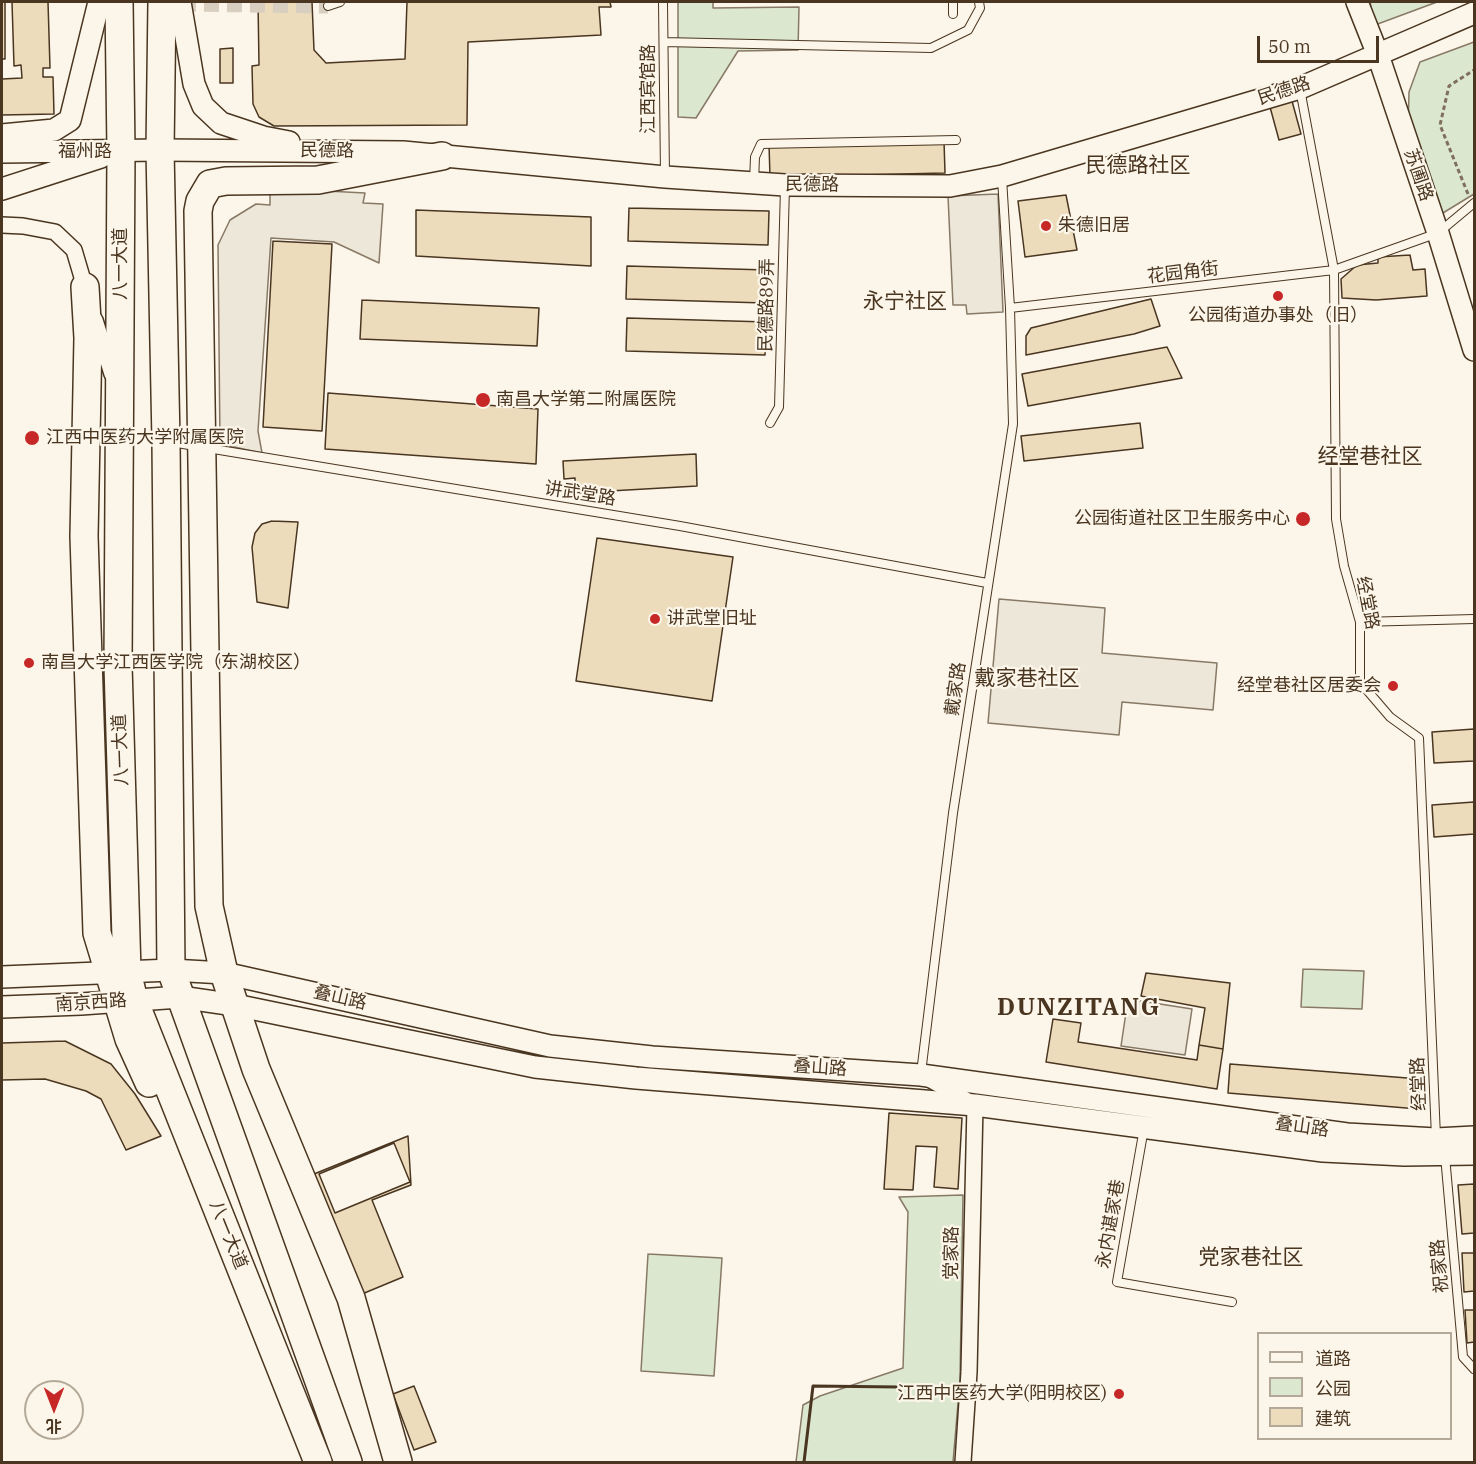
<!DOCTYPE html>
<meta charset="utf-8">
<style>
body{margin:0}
#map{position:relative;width:1476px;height:1464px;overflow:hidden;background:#fbf6e9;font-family:"IBM Plex Serif","Noto Sans SC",serif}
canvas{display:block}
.frame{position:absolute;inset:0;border:3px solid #4a3520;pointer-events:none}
.legend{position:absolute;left:1257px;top:1332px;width:195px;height:108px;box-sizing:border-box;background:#fbf6e9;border:2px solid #b4a999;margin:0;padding:8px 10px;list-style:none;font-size:18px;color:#4a3520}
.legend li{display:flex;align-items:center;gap:12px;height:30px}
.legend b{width:30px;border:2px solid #b4a999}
.north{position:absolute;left:24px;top:1380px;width:60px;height:60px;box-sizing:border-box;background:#fbf6e9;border:2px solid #b4a999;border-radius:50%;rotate:180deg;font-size:16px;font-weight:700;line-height:24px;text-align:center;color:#4a3520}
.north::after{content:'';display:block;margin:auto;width:21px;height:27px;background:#c62828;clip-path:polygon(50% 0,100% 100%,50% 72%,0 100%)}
.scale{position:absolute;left:1257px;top:36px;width:122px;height:27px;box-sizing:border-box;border:3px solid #4a3520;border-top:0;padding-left:8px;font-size:18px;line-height:21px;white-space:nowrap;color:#4a3520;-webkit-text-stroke:4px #fbf6e9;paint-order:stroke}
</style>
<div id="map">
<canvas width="1476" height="1464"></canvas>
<div class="frame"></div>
<ul class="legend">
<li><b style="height:8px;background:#fbf6e9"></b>道路</li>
<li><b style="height:16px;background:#dce7d0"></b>公园</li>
<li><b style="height:16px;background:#ecdcbc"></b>建筑</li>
</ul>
<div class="north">北</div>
<div class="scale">50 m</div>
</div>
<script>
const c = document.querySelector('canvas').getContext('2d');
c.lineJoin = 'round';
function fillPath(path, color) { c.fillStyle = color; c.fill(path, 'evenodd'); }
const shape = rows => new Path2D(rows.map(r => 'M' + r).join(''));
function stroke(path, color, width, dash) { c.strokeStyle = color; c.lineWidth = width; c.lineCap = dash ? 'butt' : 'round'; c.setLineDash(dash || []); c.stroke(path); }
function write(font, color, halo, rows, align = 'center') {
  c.font = font + ' "IBM Plex Serif","Noto Sans SC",serif'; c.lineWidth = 4.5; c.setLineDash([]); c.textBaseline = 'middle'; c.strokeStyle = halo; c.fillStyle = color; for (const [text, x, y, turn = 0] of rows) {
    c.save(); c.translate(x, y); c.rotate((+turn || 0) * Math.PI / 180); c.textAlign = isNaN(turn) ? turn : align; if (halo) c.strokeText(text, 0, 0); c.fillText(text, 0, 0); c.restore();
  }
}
const green = shape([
 [678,2,713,2,713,8,799,7,798,50,738,51,696,118,678,117,678,2],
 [1370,2,1437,2,1375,25,1370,2],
 [1474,42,1474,194,1438,216,1408,131,1409,92,1420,62,1474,42],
 [1303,969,1364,971,1362,1009,1301,1007,1303,969],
 [963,1195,960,1380,953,1462,796,1462,803,1405,820,1396,903,1368,908,1212,899,1197,963,1195],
 [648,1254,722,1258,714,1376,641,1371,648,1254]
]);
fillPath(green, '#dce7d0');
stroke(green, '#887966', 1.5);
const parking = shape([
 [270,188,365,193,363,203,383,204,379,263,334,242,271,238,258,431,262,453,220,444,218,245,230,220,256,204,270,205,270,188],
 [998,194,1003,312,967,314,966,305,953,305,948,196,998,194],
 [999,599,1105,608,1102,653,1217,663,1213,710,1122,702,1119,735,988,723,999,599],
 [1128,999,1192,1009,1185,1055,1121,1046,1128,999]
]);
fillPath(parking, '#ede7d9');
stroke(parking, '#887966', 1.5);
const building = shape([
 [2,2,5,2,5,59,2,59,2,2],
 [12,2,48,2,50,68,43,68,43,77,53,77,54,114,2,115,2,79,22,78,21,65,14,66,12,2],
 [258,2,312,2,314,50,326,63,405,59,407,2,610,2,611,7,599,7,601,35,468,42,467,125,274,126,259,117,253,104,252,66,259,65,258,2],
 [233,48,233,83,220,83,220,49,233,48],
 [1292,101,1301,134,1279,140,1270,107,1292,101],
 [944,141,945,173,770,177,769,144,944,141],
 [1066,195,1077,250,1025,257,1018,201,1066,195],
 [629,208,769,211,768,245,628,241,629,208],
 [416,210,591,217,591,266,416,256,416,210],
 [273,241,332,244,322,431,263,427,273,241],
 [1410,255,1413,270,1425,269,1427,296,1376,300,1342,298,1341,279,1357,265,1378,263,1378,257,1410,255],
 [627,266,767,270,765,303,626,299,627,266],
 [1151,299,1160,326,1134,334,1026,355,1026,336,1031,328,1151,299],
 [362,300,539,308,537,346,360,339,362,300],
 [627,318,767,322,765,355,626,351,627,318],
 [1167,347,1182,378,1028,406,1022,374,1167,347],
 [328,393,538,409,536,464,325,449,328,393],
 [1140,423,1143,448,1024,461,1021,436,1140,423],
 [696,454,697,486,575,493,575,478,564,479,563,461,696,454],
 [272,521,298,522,288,608,257,602,252,547,255,533,262,524,272,521],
 [597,538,733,557,712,701,576,681,597,538],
 [1474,729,1474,761,1434,763,1432,732,1474,729],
 [1474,802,1474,834,1434,837,1432,805,1474,802],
 [1146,973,1230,983,1223,1049,1199,1045,1205,1008,1141,996,1146,973],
 [1053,1019,1081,1023,1078,1042,1197,1060,1199,1045,1223,1049,1217,1089,1046,1062,1053,1019],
 [65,1041,111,1064,135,1094,161,1136,126,1150,101,1099,86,1091,45,1079,2,1080,2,1043,65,1041],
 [1230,1064,1420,1079,1418,1109,1228,1093,1230,1064],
 [889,1113,962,1118,958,1189,934,1187,937,1147,916,1146,913,1190,884,1189,889,1113],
 [408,1136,411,1185,372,1200,403,1277,362,1294,314,1174,408,1136],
 [394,1143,410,1182,335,1213,319,1174,394,1143],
 [1474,1184,1474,1233,1462,1234,1458,1185,1474,1184],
 [1462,1253,1474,1253,1474,1291,1464,1292,1462,1253],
 [1465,1310,1474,1310,1474,1342,1467,1343,1465,1310],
 [414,1386,436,1442,414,1450,393,1394,414,1386]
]);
fillPath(building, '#ecdcbc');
stroke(building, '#4a3520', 1.5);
stroke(shape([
 [181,4,328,6]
]), '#d8cfc1', 15, [15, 8]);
const lane = shape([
 [663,2,665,176],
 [953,2,953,14],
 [328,6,340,2],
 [664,42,931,48,968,30,980,8,979,2],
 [1300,89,1334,270,1336,519,1344,566,1360,622,1360,682,1390,717,1419,738,1436,1137],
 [1002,178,1010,308,1334,270,1438,233,1474,203],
 [754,182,755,157,761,144,956,140],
 [770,423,779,407,785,187],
 [171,442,680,526,987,583],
 [1360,622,1474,619],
 [921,1073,953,813,1013,424,1010,308],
 [1144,1128,1117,1282,1232,1302],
 [1445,1156,1463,1357,1474,1369]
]);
const street = shape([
 [2,225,23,226,55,232,74,250,87,294],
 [95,320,112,374],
 [929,1079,975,1105,969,1372,963,1462]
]);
const secondary = shape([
 [180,2,194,84,203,106,221,123,263,137,289,142],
 [1357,2,1378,55,1438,233,1474,350],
 [2,135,54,130,70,120,99,2],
 [2,152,160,150,403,152,665,177,785,185,950,186,1002,176,1300,88,1474,13],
 [2,189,101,157],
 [2,977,171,970,224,973,550,1046,652,1057,921,1075,1347,1134,1436,1139,1474,1137],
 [2,1007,81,1004,180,997,235,1005,535,1067,636,1078,975,1105,1323,1151,1404,1155,1474,1154]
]);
const highway = shape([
 [119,2,121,151,118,665,127,972,134,1000,318,1462],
 [162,2,160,150,166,441,171,970,348,1462],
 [85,287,88,338,84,536,97,933,129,1039,149,1083],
 [398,1462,351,1298,256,1069,224,973,209,906,198,211,200,201,210,184,226,181,318,180,442,156]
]);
stroke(lane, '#4a3520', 10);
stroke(street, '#4a3520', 18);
stroke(secondary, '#4a3520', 24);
stroke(highway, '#4a3520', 30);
stroke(shape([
 [1468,194,1440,125,1449,86,1474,70]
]), '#7f6f5c', 3, [4.5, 3]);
stroke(lane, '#fbf6e9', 8);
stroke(street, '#fbf6e9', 15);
stroke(secondary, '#fbf6e9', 21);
stroke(highway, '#fbf6e9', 27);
stroke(shape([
 [804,1462,813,1386,899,1387]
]), '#4a3520', 3);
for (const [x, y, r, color] of [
 [1046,226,6,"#c62828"],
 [1278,296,6,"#c62828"],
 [483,400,8,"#c62828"],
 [32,438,8,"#c62828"],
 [1303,519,8,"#c62828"],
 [655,619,6,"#c62828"],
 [29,663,6,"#c62828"],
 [1393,686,6,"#c62828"],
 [1119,1394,6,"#c62828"]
]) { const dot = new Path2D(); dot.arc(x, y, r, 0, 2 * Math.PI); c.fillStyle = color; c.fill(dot); stroke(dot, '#fbf6e9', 2); }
write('18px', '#4a3520', '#fbf6e9', [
 ["江西宾馆路",649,89,-90],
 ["民德路",1284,91,-18],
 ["民德路",327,151,1],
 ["福州路",85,152],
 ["苏圃路",1418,175,71],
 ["民德路",812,185,1],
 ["八一大道",121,264,-90],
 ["花园角街",1183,273,-7],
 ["民德路89弄",767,305,-89],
 ["讲武堂路",580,494,9],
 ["经堂路",1367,603,79],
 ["戴家路",956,689,-82],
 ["八一大道",121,750,-92],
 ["叠山路",340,998,13],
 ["南京西路",91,1003,-4],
 ["叠山路",820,1068,4],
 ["经堂路",1419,1084,-92],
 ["叠山路",1302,1127,8],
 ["永内谌家巷",1111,1224,-80],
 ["八一大道",228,1235,68],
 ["党家路",952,1253,-89],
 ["祝家路",1440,1266,-95]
]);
write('18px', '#4a3520', '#fbf6e9', [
 ["朱德旧居",1058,226],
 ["公园街道办事处（旧）",1278,316,"center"],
 ["南昌大学第二附属医院",496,400],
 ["江西中医药大学附属医院",46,438],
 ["公园街道社区卫生服务中心",1290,519,"right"],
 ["讲武堂旧址",667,619],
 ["南昌大学江西医学院（东湖校区）",41,663],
 ["经堂巷社区居委会",1381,686,"right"],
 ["江西中医药大学(阳明校区)",1107,1394,"right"]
], 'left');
write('21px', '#4a3520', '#fbf6e9', [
 ["民德路社区",1138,166],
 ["永宁社区",905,302],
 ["经堂巷社区",1370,457],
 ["戴家巷社区",1027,679],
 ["党家巷社区",1251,1258]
]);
c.letterSpacing = '1.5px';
write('bold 24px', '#4a3520', '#fbf6e9', [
 ["DUNZITANG",1079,1008]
]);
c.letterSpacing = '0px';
</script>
